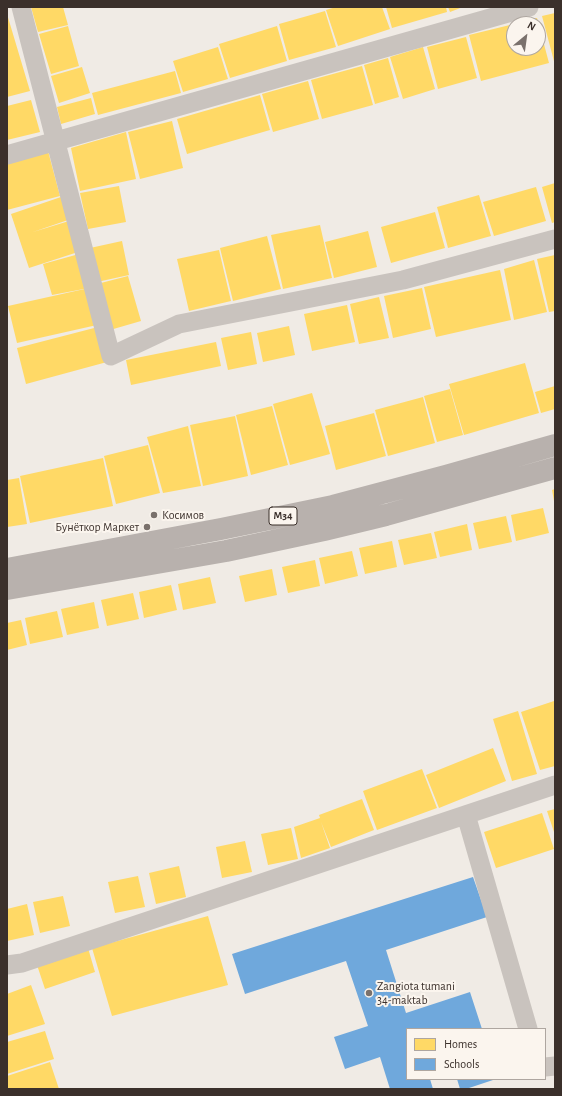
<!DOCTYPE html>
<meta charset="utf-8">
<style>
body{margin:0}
#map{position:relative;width:562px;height:1096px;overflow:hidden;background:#f0ebe5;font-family:"Alegreya Sans",sans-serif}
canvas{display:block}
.frame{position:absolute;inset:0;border:8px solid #3b302b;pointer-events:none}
.legend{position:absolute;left:406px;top:1028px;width:140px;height:52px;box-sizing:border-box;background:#fbf5ee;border:1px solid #aea6a0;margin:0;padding:5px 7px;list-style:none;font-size:12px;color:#3b302b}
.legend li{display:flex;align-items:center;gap:8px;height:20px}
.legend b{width:20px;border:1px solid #aea6a0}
.north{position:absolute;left:506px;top:16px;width:40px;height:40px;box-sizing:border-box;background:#fbf5ee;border:1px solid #aea6a0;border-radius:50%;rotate:29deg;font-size:11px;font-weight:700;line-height:16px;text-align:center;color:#3b302b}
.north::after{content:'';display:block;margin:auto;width:14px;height:18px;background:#7a716c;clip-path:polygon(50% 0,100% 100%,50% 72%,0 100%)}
</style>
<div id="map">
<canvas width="562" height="1096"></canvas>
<div class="frame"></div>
<ul class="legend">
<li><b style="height:11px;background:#ffd966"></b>Homes</li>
<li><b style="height:11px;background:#6fa8dc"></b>Schools</li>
</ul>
<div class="north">N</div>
</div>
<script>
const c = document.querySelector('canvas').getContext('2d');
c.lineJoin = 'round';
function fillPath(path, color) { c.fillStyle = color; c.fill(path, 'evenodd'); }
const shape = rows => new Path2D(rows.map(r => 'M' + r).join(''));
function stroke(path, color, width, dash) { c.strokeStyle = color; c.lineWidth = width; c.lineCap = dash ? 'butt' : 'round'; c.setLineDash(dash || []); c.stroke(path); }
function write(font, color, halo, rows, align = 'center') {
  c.font = font + ' "Alegreya Sans",sans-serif'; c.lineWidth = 4; c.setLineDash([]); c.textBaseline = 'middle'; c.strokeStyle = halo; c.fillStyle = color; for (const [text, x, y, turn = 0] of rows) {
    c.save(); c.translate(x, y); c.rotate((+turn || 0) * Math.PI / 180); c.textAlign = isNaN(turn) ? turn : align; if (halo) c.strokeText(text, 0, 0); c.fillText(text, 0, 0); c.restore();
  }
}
fillPath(shape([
 [31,7,63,7,68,25,38,32],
 [336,7,382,7,390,29,338,46,326,10],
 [386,7,446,7,447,12,392,28],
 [448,7,463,7,450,12],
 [325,11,336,47,289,60,279,24],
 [555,13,555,65,542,16],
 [7,14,30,91,7,97],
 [537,18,549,63,481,81,469,35,514,24,514,48,538,48,538,24,515,23],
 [68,26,79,66,51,74,39,34],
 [277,26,287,61,230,78,219,44],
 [466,37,477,78,438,89,427,47],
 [218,47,228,79,183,92,173,61],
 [423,47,435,89,403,99,390,57],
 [388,58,399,97,375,104,364,65],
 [362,66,373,105,322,119,311,80],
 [82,67,90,93,59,103,51,76],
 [175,71,181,93,98,115,92,93],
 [308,81,319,119,273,132,262,94],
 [260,95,270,130,187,154,177,119],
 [91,98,95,114,61,124,57,107],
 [31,100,40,132,7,140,7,106],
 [172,121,183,168,140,179,128,132],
 [126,132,136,179,80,191,71,148],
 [48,151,60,196,7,210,7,161],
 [555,183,555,222,552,223,542,187],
 [119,186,126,222,88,229,80,193],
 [536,187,546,221,494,236,483,202],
 [479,195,491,236,448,248,437,207],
 [61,197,68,220,33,232,69,221,78,252,29,268,11,214],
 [435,212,445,248,391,263,381,227],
 [320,225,332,278,283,289,271,235],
 [368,231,377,267,334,278,325,242],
 [267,236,281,289,233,301,220,248],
 [122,241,129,275,97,282,90,248],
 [219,250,231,301,189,311,177,259],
 [79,254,89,288,52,295,43,264],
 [555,255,555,311,549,312,537,259],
 [534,260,547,312,514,320,504,269],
 [500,270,511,320,436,337,424,287],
 [128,276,141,321,110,330,97,284],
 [89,288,97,325,17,343,8,306],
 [422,288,431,329,393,338,384,296],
 [379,297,389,338,359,344,350,304],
 [347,305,355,342,312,351,304,314],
 [289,326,295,355,263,362,257,333],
 [98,327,107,362,26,384,17,348],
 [251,332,257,364,228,370,221,338],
 [216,342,221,366,131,385,126,360],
 [525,363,539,413,464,435,449,384],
 [555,386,555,409,541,413,535,392],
 [450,389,463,435,437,442,424,396],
 [312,393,330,454,290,465,273,404],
 [423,397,435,443,388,456,375,410],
 [272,406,288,465,251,475,236,415],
 [374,413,386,456,336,470,325,426],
 [235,416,248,476,203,486,190,425],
 [188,426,201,486,163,493,147,437],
 [148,445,160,493,116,504,104,456],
 [103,458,113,506,30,523,20,476],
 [19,478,27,524,7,527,7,480],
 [555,489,555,501,554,501,552,490],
 [543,508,549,533,516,541,511,515],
 [506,516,512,542,479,549,473,523],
 [467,524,472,550,440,557,434,532],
 [431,533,437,558,404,565,398,540],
 [392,541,397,567,365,574,359,548],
 [352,551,358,576,325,584,319,558],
 [315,560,320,586,288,593,282,567],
 [272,569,277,595,245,602,239,576],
 [210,577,216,603,183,610,178,584],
 [171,585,177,610,144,618,139,592],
 [133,593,139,619,107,626,101,600],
 [94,602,99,628,67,635,61,609],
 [57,611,63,637,30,644,25,618],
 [21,620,27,645,7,650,7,623],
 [554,701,555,766,540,770,521,712],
 [518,711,537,774,512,781,493,719],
 [493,748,506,781,439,808,426,775],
 [422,769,437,808,377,830,363,791],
 [362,799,374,830,331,847,321,822,330,848,301,858,294,827,320,818,319,815],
 [555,809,555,835,547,811],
 [542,813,554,849,496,868,484,832],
 [291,828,298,859,268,865,261,834],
 [245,841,252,872,222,878,216,847],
 [179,866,186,897,156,904,149,873],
 [138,876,145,907,115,913,108,882],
 [63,896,70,926,40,933,33,902],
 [27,904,34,935,7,941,7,909],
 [208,916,228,985,112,1016,92,948],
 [88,948,95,972,45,989,37,965],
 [31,985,45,1024,7,1036,7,994],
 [45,1031,54,1059,7,1074,7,1042],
 [50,1062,59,1089,7,1089,7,1076]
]), '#ffd966');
fillPath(shape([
 [473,877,487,917,386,950,406,1013,470,992,482,1029,407,1029,407,1079,430,1079,433,1089,390,1089,380,1057,345,1069,334,1037,368,1026,346,961,245,994,232,954],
 [457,1079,496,1079,466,1089,460,1089]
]), '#6fa8dc');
stroke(shape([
 [21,7,111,356,179,324,403,280,555,239],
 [7,155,529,7],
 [466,815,528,1029],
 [7,965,22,963,555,785],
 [545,1067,555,1066]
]), '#c9c3be', 19);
stroke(shape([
 [7,569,221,529,333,506,446,476,555,445],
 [7,589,226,551,324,530,386,515,555,468]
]), '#b8b1ad', 22);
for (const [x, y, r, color] of [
 [154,515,4,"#7a716c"],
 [147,527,4,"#7a716c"],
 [369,993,4,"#7a716c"]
]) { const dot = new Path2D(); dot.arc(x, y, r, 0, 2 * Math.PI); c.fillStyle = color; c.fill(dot); stroke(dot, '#fbf5ee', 1.5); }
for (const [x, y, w] of [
 [283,516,28]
]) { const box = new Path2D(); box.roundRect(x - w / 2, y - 9, w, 18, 3); c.fillStyle = '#fbf5ee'; c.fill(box); stroke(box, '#3b302b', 1); }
write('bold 11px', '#3b302b', null, [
 ["M34",283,516]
]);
write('12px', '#3b302b', '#fbf5ee', [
 ["Косимов",162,515],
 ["Бунёткор Маркет",139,527,"right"],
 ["Zangiota tumani",377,986],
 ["34-maktab",377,1000]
], 'left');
</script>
